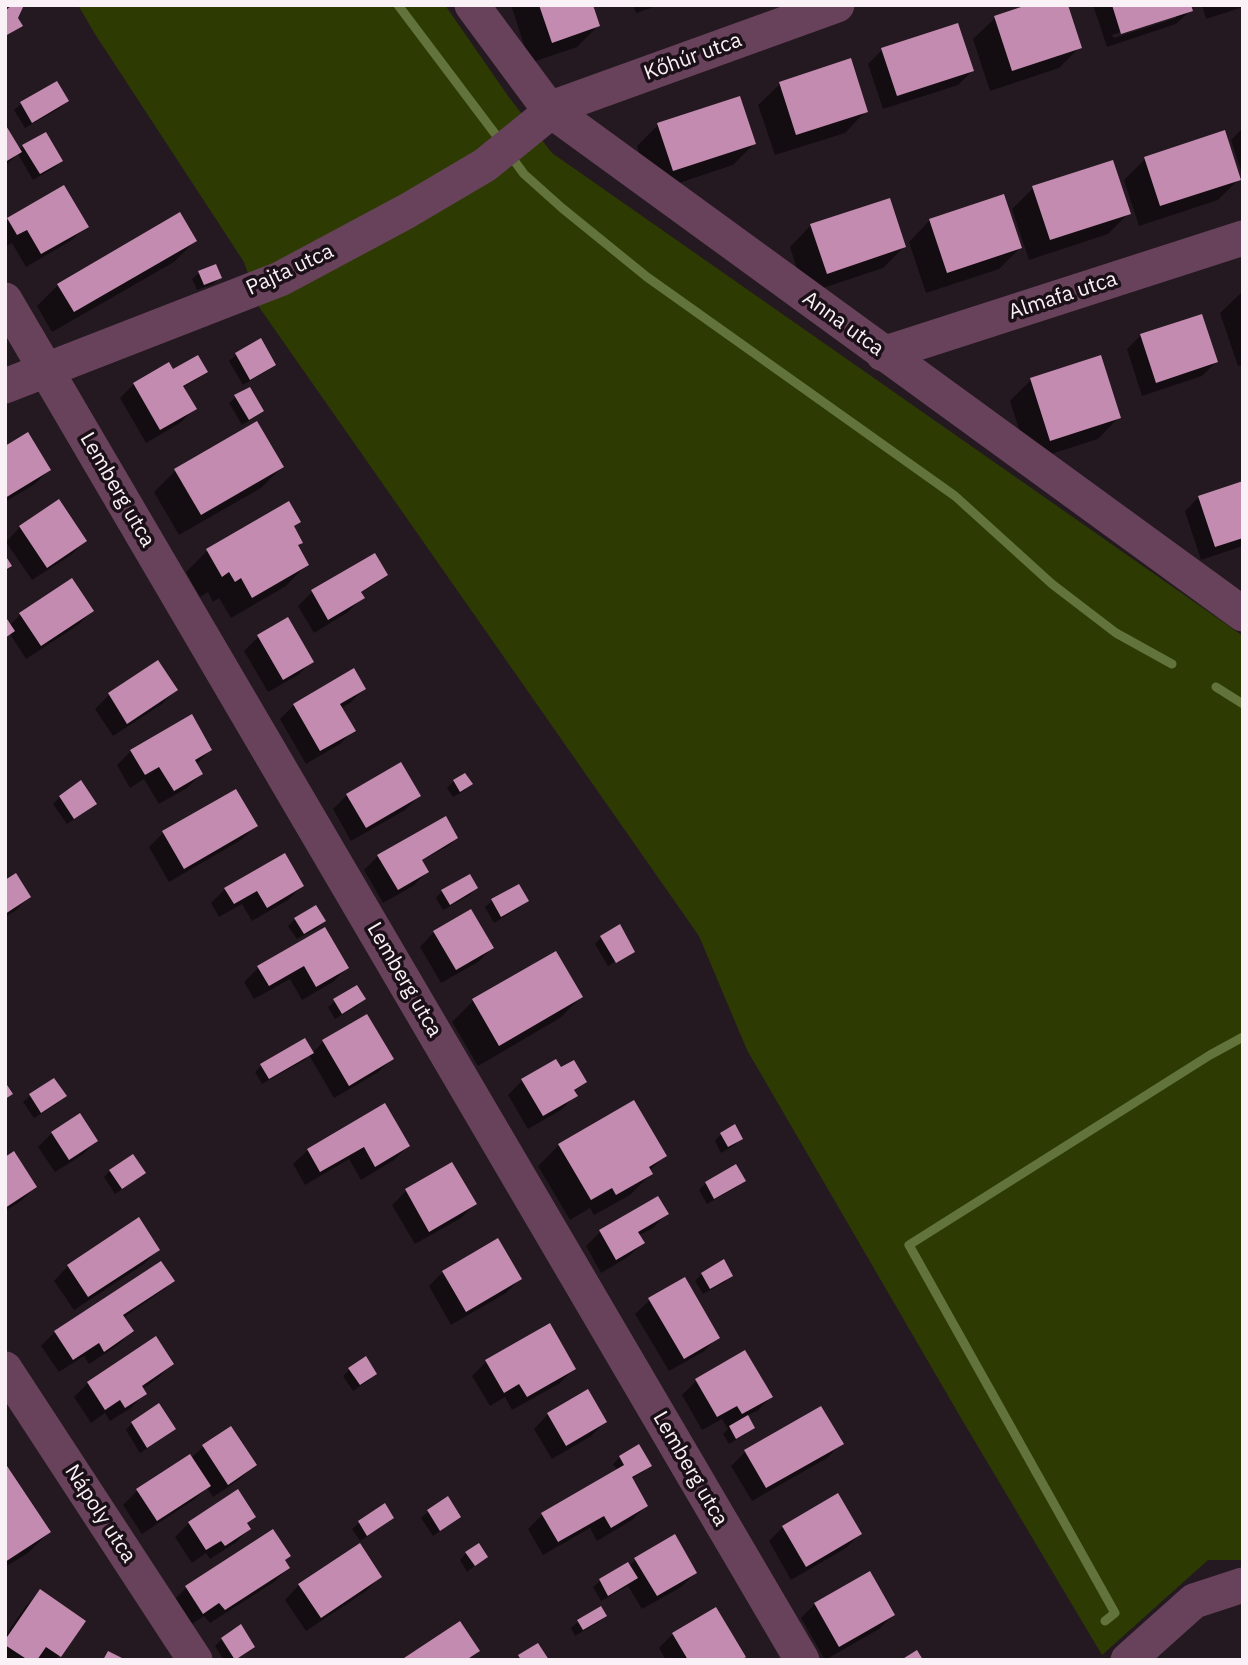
<!DOCTYPE html>
<meta charset="utf-8">
<style>
body{margin:0}
#map{position:relative;width:1248px;height:1665px;overflow:hidden;background:#241920;font-family:"IBM Plex Sans",sans-serif}
canvas{display:block}
.frame{position:absolute;inset:0;border:7px solid #f9f1f5;pointer-events:none}
</style>
<div id="map">
<canvas width="1248" height="1665"></canvas>
<div class="frame"></div>
</div>
<script>
const c = document.querySelector('canvas').getContext('2d');
c.lineJoin = 'round';
function fillPath(path, color) { c.fillStyle = color; c.fill(path, 'evenodd'); }
const shape = rows => new Path2D(rows.map(r => 'M' + r).join(''));
function stroke(path, color, width, dash) { c.strokeStyle = color; c.lineWidth = width; c.lineCap = dash ? 'butt' : 'round'; c.setLineDash(dash || []); c.stroke(path); }
function write(font, color, halo, rows, align = 'center') {
  c.font = font + ' "IBM Plex Sans",sans-serif'; c.lineWidth = 7; c.setLineDash([]); c.textBaseline = 'middle'; c.strokeStyle = halo; c.fillStyle = color; for (const [text, x, y, turn = 0] of rows) {
    c.save(); c.translate(x, y); c.rotate((+turn || 0) * Math.PI / 180); c.textAlign = isNaN(turn) ? turn : align; if (halo) c.strokeText(text, 0, 0); c.fillText(text, 0, 0); c.restore();
  }
}
fillPath(shape([
 [78,5,445,5,508,96,552,153,1243,636,1243,1560,1208,1560,1102,1655,961,1418,747,1050,699,936,259,307,244,262,95,34]
]), '#2d3b03');
fillPath(shape([
 [511,5,592,5,598,26,577,47,530,63],
 [633,5,660,5,636,13],
 [1093,5,1189,5,1191,10,1176,24,1107,47],
 [1176,14,1176,18,1114,38,1112,35],
 [1202,5,1243,5,1243,7,1206,19],
 [995,18,1080,47,1059,68,990,91,973,39],
 [882,50,972,71,958,85,883,109,868,64],
 [56,83,67,101,60,108,25,128,14,110,21,104],
 [780,84,866,111,845,133,775,155,758,105],
 [658,125,754,144,733,165,652,192,637,146],
 [5,127,19,150,23,146,61,161,54,168,33,180,18,154,5,166],
 [1243,128,1243,177,1231,140],
 [1145,159,1239,179,1218,200,1139,226,1124,180],
 [1033,188,1129,213,1108,234,1029,260,1012,209],
 [8,219,86,226,72,240,26,267,12,243,5,247,5,222],
 [930,220,1020,248,999,269,926,293,909,242],
 [811,225,904,247,883,268,805,294,790,247],
 [195,241,174,262,52,332,37,306,58,285],
 [199,273,220,278,213,284,197,290,192,279],
 [1243,291,1243,365,1238,366,1220,313],
 [1141,335,1216,362,1202,376,1142,396,1127,349],
 [236,355,274,364,267,371,243,385,229,361],
 [173,371,205,371,199,378,182,388,194,409,180,423,146,443,120,398,134,384],
 [1031,380,1119,417,1098,439,1029,461,1010,401],
 [236,397,262,410,255,417,242,425,229,403],
 [257,424,282,467,261,488,179,535,154,492,175,471],
 [5,448,49,470,35,484,5,502],
 [1243,483,1243,546,1201,560,1185,511,1199,497],
 [288,504,299,522,292,528,301,543,297,546,307,564,286,586,231,618,219,598,213,602,208,592,200,597,186,572,207,551],
 [20,527,85,541,71,555,32,580,6,542],
 [386,575,379,582,360,593,362,598,348,612,314,633,298,606,312,592],
 [92,611,78,625,26,659,10,634,5,639,5,620,9,626,21,614],
 [258,637,312,661,298,675,268,692,244,651],
 [158,663,176,690,162,704,113,736,95,709,109,695],
 [364,689,350,703,341,708,354,730,340,744,306,764,280,719,294,705],
 [210,750,196,765,201,774,187,788,159,804,144,779,130,788,117,765,131,751],
 [454,781,470,784,464,791,453,797,447,788],
 [347,795,419,796,405,810,351,841,333,809],
 [60,797,94,804,88,810,67,824,53,804],
 [256,826,241,840,169,882,149,847,163,833],
 [456,838,450,845,421,861,427,872,413,886,383,903,364,870,378,856],
 [5,882,29,897,15,911,5,917],
 [302,886,288,900,252,921,242,904,219,917,211,903,225,889],
 [476,888,470,895,443,910,436,898,442,891],
 [492,901,527,901,520,907,494,923,485,907],
 [295,919,324,921,317,928,297,939,288,926],
 [324,929,347,968,333,982,302,1000,290,979,254,999,244,982,258,968],
 [434,932,492,948,478,962,441,983,420,947],
 [602,937,633,951,628,957,628,954,608,966,609,968,595,944],
 [581,997,560,1018,478,1066,452,1022,473,1001],
 [364,999,357,1006,335,1019,328,1007,335,1001],
 [323,1042,392,1059,377,1073,334,1098,309,1055,305,1060,262,1084,255,1072,262,1065,312,1053],
 [560,1070,585,1082,573,1092,575,1096,561,1110,528,1129,508,1095,522,1081],
 [54,1080,64,1096,58,1103,34,1118,23,1102,30,1096],
 [385,1106,408,1146,394,1160,361,1180,349,1159,305,1185,293,1164,308,1150],
 [79,1115,96,1141,82,1155,55,1172,38,1147,52,1133],
 [721,1134,741,1138,735,1145,721,1153,715,1141],
 [559,1145,665,1156,649,1171,651,1174,630,1195,594,1215,590,1208,570,1220,538,1166],
 [5,1159,35,1187,21,1201,5,1211],
 [110,1171,143,1173,137,1179,115,1194,104,1177],
 [744,1180,737,1187,707,1204,699,1190,706,1183],
 [406,1191,475,1204,461,1218,415,1244,392,1205],
 [658,1198,667,1213,653,1228,638,1236,643,1243,628,1257,601,1273,586,1246,600,1232],
 [158,1250,144,1264,74,1310,54,1281,68,1266],
 [443,1272,520,1279,506,1293,451,1325,429,1286],
 [702,1274,731,1275,725,1282,703,1294,695,1281],
 [172,1281,166,1288,123,1318,132,1331,118,1345,89,1364,84,1356,59,1372,41,1346,55,1332],
 [650,1300,718,1337,703,1352,669,1371,635,1314],
 [486,1362,574,1369,560,1383,512,1410,505,1397,490,1406,472,1376],
 [172,1364,158,1378,142,1389,145,1393,131,1408,110,1421,105,1413,91,1423,74,1397,88,1383],
 [350,1369,375,1374,368,1381,353,1391,343,1376],
 [696,1381,771,1397,757,1411,746,1416,753,1428,746,1434,729,1444,723,1434,728,1429,722,1419,702,1430,682,1395],
 [548,1414,605,1422,591,1436,552,1459,534,1429],
 [132,1423,174,1429,167,1435,140,1453,126,1430],
 [230,1429,255,1465,240,1479,213,1497,207,1488,195,1499,142,1534,123,1505,137,1491,190,1456,191,1458,203,1447],
 [841,1444,827,1458,752,1501,731,1466,745,1452],
 [620,1457,650,1465,643,1472,631,1479,646,1506,632,1520,597,1541,590,1528,543,1555,528,1529,542,1515,618,1471,613,1464],
 [5,1466,49,1532,28,1553,5,1567],
 [447,1498,459,1517,452,1523,433,1536,421,1518,428,1512],
 [384,1506,392,1517,386,1524,360,1541,352,1529,359,1523],
 [254,1517,246,1525,249,1529,235,1543,210,1559,206,1553,192,1563,175,1537,189,1523],
 [783,1527,860,1534,846,1548,791,1580,769,1541],
 [466,1553,486,1557,467,1572,460,1560],
 [635,1560,695,1573,681,1587,642,1609,628,1586,601,1601,593,1587,600,1581,629,1566],
 [283,1561,288,1568,274,1582,210,1623,204,1616,189,1626,172,1602,186,1588],
 [869,1573,893,1615,879,1629,825,1660,801,1618,815,1604],
 [380,1577,366,1591,306,1631,285,1600,299,1585],
 [40,1592,83,1621,56,1660,5,1660,5,1636,26,1606],
 [601,1609,605,1616,599,1622,575,1636,571,1628,578,1622],
 [673,1634,741,1660,666,1660,659,1648],
 [222,1639,253,1646,236,1660,224,1660,215,1646]
]), '#0007');
stroke(shape([
 [398,5,502,143],
 [510,155,524,174,562,208,647,277,955,496,1052,584,1116,633,1172,664],
 [1216,687,1243,704],
 [1105,1621,1115,1613,909,1245,1210,1055,1243,1037]
]), '#62743c', 9);
fillPath(shape([
 [12,5,24,5,18,18,23,26,5,36,5,11],
 [539,5,593,5,600,26,552,43],
 [1027,5,1068,5,1082,48,1012,71,994,16],
 [1112,5,1191,5,1193,11,1121,34],
 [958,23,974,71,897,96,881,48],
 [851,58,868,112,796,135,779,82],
 [57,81,69,101,32,123,20,102],
 [740,96,756,144,673,171,657,123],
 [5,124,22,152,5,162],
 [1225,130,1241,180,1160,206,1144,157],
 [46,132,63,161,40,174,22,145],
 [1113,160,1131,214,1050,240,1032,186],
 [64,185,89,227,41,254,27,230,17,235,7,218],
 [1004,194,1022,248,947,273,929,219],
 [890,198,906,247,827,274,810,224],
 [180,212,197,241,74,312,57,284],
 [216,264,222,278,204,285,198,271],
 [1202,314,1218,362,1156,383,1140,334],
 [261,338,276,365,250,380,235,353],
 [198,355,208,372,183,386,197,409,160,430,133,383,169,362,173,369],
 [1101,355,1121,418,1050,441,1030,378],
 [250,387,264,411,249,420,234,395],
 [257,421,284,467,201,515,174,469],
 [28,432,51,470,5,498,5,446],
 [1243,481,1243,538,1215,547,1198,496],
 [59,499,87,541,47,568,19,526],
 [289,501,301,522,294,526,303,543,298,545,309,565,252,598,241,578,235,582,229,572,222,577,206,549],
 [375,553,388,575,361,592,365,598,328,620,311,590],
 [5,555,12,566,5,570],
 [72,578,94,611,41,646,19,613],
 [5,616,15,631,5,638],
 [288,617,314,662,283,680,257,635],
 [158,660,178,690,127,724,108,693],
 [354,668,366,689,340,704,356,731,320,751,293,704],
 [192,714,212,750,195,760,203,774,174,791,159,767,145,775,130,750],
 [401,762,421,796,366,828,346,794],
 [465,773,473,784,460,792,453,780],
 [81,780,97,804,74,819,59,796],
 [236,789,258,826,184,869,162,831],
 [446,816,458,838,422,860,429,872,398,890,377,855],
 [285,853,304,886,267,908,257,891,234,904,224,888],
 [16,873,31,897,5,914,5,880],
 [470,874,478,888,450,905,441,890],
 [519,884,529,901,501,917,491,899],
 [316,905,326,921,304,934,294,918],
 [471,909,494,948,456,970,433,931],
 [620,924,635,952,616,963,600,936],
 [325,927,349,968,316,987,304,966,269,986,257,966],
 [556,951,583,997,499,1046,472,999],
 [357,985,366,999,342,1014,333,999],
 [367,1014,394,1059,349,1086,322,1040],
 [305,1038,314,1053,269,1079,260,1064],
 [556,1059,561,1067,574,1060,587,1082,574,1090,578,1096,543,1116,521,1079],
 [54,1078,67,1096,41,1113,29,1094],
 [5,1082,13,1094,5,1099],
 [634,1100,667,1156,649,1167,653,1174,616,1195,612,1188,591,1200,558,1144],
 [385,1103,410,1146,375,1167,364,1147,320,1172,307,1149],
 [80,1113,98,1141,69,1160,51,1132],
 [735,1124,743,1139,728,1147,720,1133],
 [14,1151,37,1187,5,1208,5,1157],
 [133,1154,146,1173,122,1189,109,1170],
 [452,1162,477,1204,429,1232,405,1189],
 [736,1164,746,1181,714,1199,705,1182],
 [658,1196,669,1214,638,1232,645,1243,616,1260,599,1230],
 [139,1217,160,1250,88,1297,67,1265],
 [498,1238,522,1279,466,1312,442,1271],
 [724,1259,733,1276,710,1289,701,1273],
 [161,1261,175,1281,123,1315,134,1331,104,1352,99,1343,73,1360,54,1331],
 [685,1277,720,1338,684,1359,648,1298],
 [550,1323,576,1369,527,1397,519,1384,504,1393,485,1360],
 [156,1336,174,1364,142,1386,147,1394,125,1408,120,1400,105,1410,87,1382],
 [745,1350,773,1397,742,1414,737,1406,717,1417,695,1379],
 [366,1356,377,1374,360,1385,348,1368],
 [588,1389,607,1422,566,1446,547,1413],
 [159,1403,176,1429,147,1448,131,1422],
 [821,1406,844,1444,766,1488,744,1450],
 [748,1415,755,1428,736,1439,729,1426],
 [231,1426,257,1465,228,1485,202,1445],
 [639,1444,652,1466,632,1477,648,1506,611,1528,604,1516,558,1542,541,1513,624,1465,619,1456],
 [190,1454,211,1486,157,1521,136,1489],
 [5,1463,51,1532,5,1562],
 [238,1489,256,1517,247,1523,251,1529,225,1546,221,1541,206,1550,188,1522],
 [838,1493,862,1534,806,1567,782,1526],
 [448,1496,461,1517,440,1531,427,1510],
 [385,1503,394,1518,367,1536,358,1521],
 [273,1529,291,1556,285,1560,290,1568,225,1610,219,1603,203,1614,185,1586],
 [675,1534,697,1573,657,1596,634,1558],
 [360,1543,382,1577,321,1618,298,1584],
 [479,1543,488,1557,475,1566,465,1552],
 [628,1562,638,1578,608,1596,599,1579],
 [870,1571,895,1615,839,1647,814,1603],
 [40,1589,86,1621,61,1657,46,1647,37,1660,28,1660,5,1645,5,1640],
 [601,1606,607,1616,583,1630,577,1620],
 [716,1607,746,1657,741,1660,688,1660,672,1633],
 [460,1621,480,1651,466,1660,401,1660],
 [241,1624,255,1647,235,1660,221,1638],
 [538,1643,549,1660,521,1660,518,1655],
 [917,1650,923,1660,901,1660],
 [108,1651,126,1660,103,1660]
]), '#c38baf');
stroke(shape([
 [472,5,549,109,1243,614],
 [5,300,802,1660],
 [883,354,1243,238],
 [5,386,280,279,407,211,485,165,543,118,549,109,837,5],
 [5,1369,195,1660],
 [1128,1660,1194,1601,1243,1585]
]), '#68425b', 35);
write('21px', '#f9f1f5', '#1b1017', [
 ["Kőhúr utca",693,57,-20],
 ["Pajta utca",290,270,-25],
 ["Almafa utca",1063,296,-18],
 ["Anna utca",843,324,36],
 ["Lemberg utca",117,490,60],
 ["Lemberg utca",404,980,60],
 ["Lemberg utca",690,1469,60],
 ["Nápoly utca",100,1514,57]
]);
</script>
